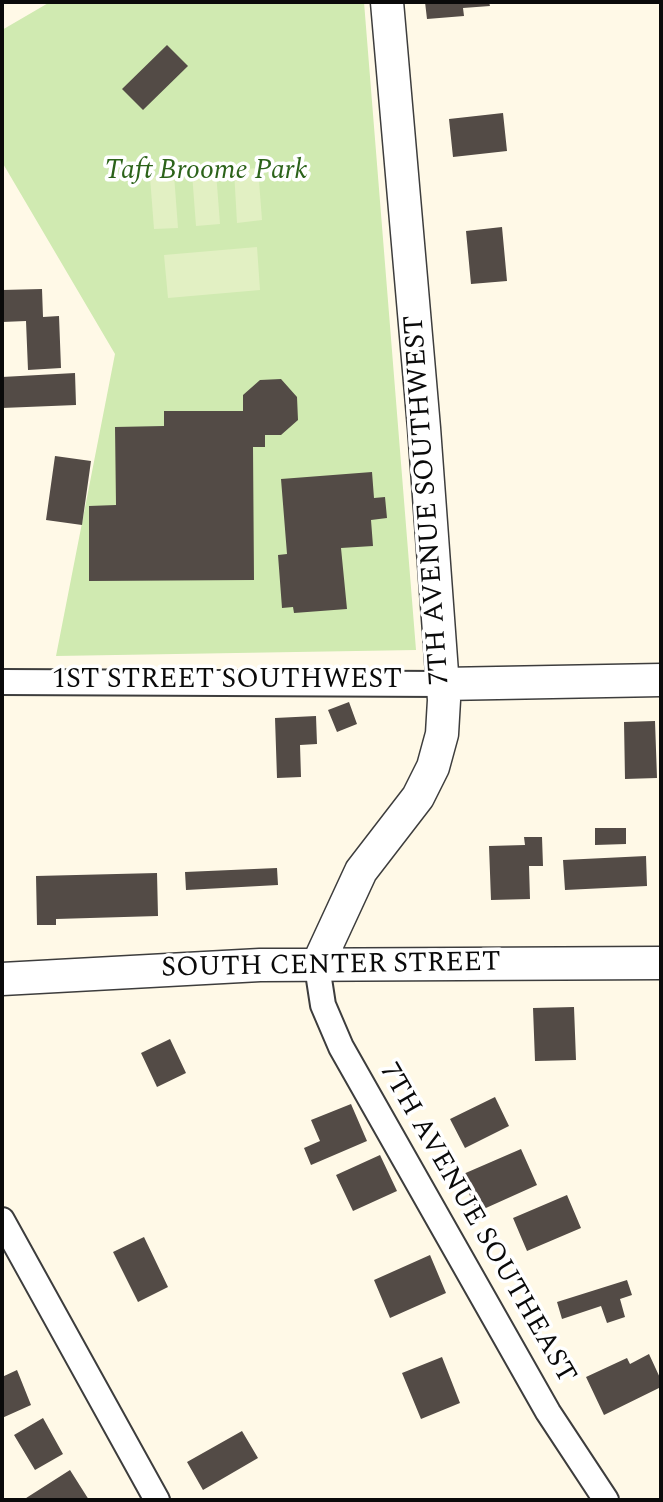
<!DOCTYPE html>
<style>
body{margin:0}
#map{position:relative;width:663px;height:1502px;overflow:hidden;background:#fff9e7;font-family:Spectral,serif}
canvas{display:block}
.frame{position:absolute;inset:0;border:4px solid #0a0a0a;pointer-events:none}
</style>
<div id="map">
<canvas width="663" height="1502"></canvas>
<div class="frame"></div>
</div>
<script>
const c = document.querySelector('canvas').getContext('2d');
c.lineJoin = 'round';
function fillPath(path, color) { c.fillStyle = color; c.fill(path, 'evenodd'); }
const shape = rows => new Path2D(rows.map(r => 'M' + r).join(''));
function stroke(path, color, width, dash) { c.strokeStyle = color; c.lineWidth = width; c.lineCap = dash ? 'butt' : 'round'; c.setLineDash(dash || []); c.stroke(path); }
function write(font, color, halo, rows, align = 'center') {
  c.font = font + ' Spectral,serif'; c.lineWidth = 7; c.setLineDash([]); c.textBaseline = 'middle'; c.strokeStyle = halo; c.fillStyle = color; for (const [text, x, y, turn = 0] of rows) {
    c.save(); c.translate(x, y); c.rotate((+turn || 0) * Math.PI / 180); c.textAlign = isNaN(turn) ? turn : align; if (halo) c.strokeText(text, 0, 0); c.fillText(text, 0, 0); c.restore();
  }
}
fillPath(shape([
 [50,2,364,2,416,650,56,656,115,354,2,162,2,30]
]), '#d0eab1');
fillPath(shape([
 [258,168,262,220,237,223,234,170],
 [216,172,220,224,196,226,192,173],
 [174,175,178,228,154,229,150,177],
 [257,247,260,290,168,298,164,255]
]), '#e2f0c3');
fillPath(shape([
 [425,2,489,2,490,6,463,8,464,16,427,19],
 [167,45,188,66,143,110,122,89],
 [503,113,507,151,453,157,449,119],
 [502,227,507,281,471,284,466,231],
 [42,289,43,317,59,316,61,368,28,370,26,321,2,322,2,290],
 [75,373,76,405,2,408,2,377],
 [281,379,297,397,298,420,281,435,265,435,265,447,253,447,254,580,89,581,89,506,116,505,115,427,164,426,164,411,243,411,243,395,260,380],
 [55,456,91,461,82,525,46,520],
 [372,472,374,498,385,497,387,518,371,520,373,546,341,548,347,609,294,613,293,607,282,608,278,555,287,554,281,479],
 [349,702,357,724,337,732,328,710],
 [316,716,317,744,300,745,301,777,277,778,275,718],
 [655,721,657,778,625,779,624,722],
 [595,828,626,828,626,844,595,845],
 [524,837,542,837,543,866,529,866,530,899,491,900,489,846,525,845],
 [646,856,647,886,565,890,563,860],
 [277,868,278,885,186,890,185,872],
 [157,873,158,916,56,919,56,925,37,925,36,876],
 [574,1007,576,1060,535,1061,533,1008],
 [170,1039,186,1073,157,1087,141,1053],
 [495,1097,509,1126,465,1148,450,1119],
 [351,1104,367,1141,311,1165,304,1148,320,1141,311,1120],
 [521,1149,537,1185,477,1212,461,1175],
 [380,1155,397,1191,353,1211,336,1175],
 [567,1195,581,1228,527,1251,513,1218],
 [144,1237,168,1287,138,1302,113,1252],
 [430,1255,446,1293,390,1318,374,1280],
 [627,1280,632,1295,620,1299,625,1317,607,1323,601,1306,562,1319,557,1302],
 [649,1354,661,1380,661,1387,604,1415,586,1377,627,1358,630,1364],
 [442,1357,460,1403,421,1419,402,1373],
 [17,1370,31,1405,2,1418,2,1377],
 [43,1418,63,1454,35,1470,14,1435],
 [242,1431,258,1458,203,1490,187,1462],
 [70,1470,89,1500,23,1500]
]), '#534b46');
const minor = shape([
 [2,682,443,684],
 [317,966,323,1005,341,1047,548,1412,606,1500],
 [2,1220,157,1500]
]);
const tertiary = shape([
 [443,684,661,680],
 [317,966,361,871,418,797,433,767,442,734,444,700,424,428,387,2],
 [2,979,260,965,661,963]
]);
stroke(minor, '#3d3d3d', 28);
stroke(tertiary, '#3d3d3d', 35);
stroke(minor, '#fff', 24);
stroke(tertiary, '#fff', 32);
write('italic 28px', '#2c631a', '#fff', [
 ["Taft Broome Park",206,173]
]);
write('28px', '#0a0a0a', '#fff', [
 ["7TH AVENUE SOUTHWEST",429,500,-94],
 ["1ST STREET SOUTHWEST",227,682],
 ["SOUTH CENTER STREET",331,967,-1],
 ["7TH AVENUE SOUTHEAST",476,1224,60]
]);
</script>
